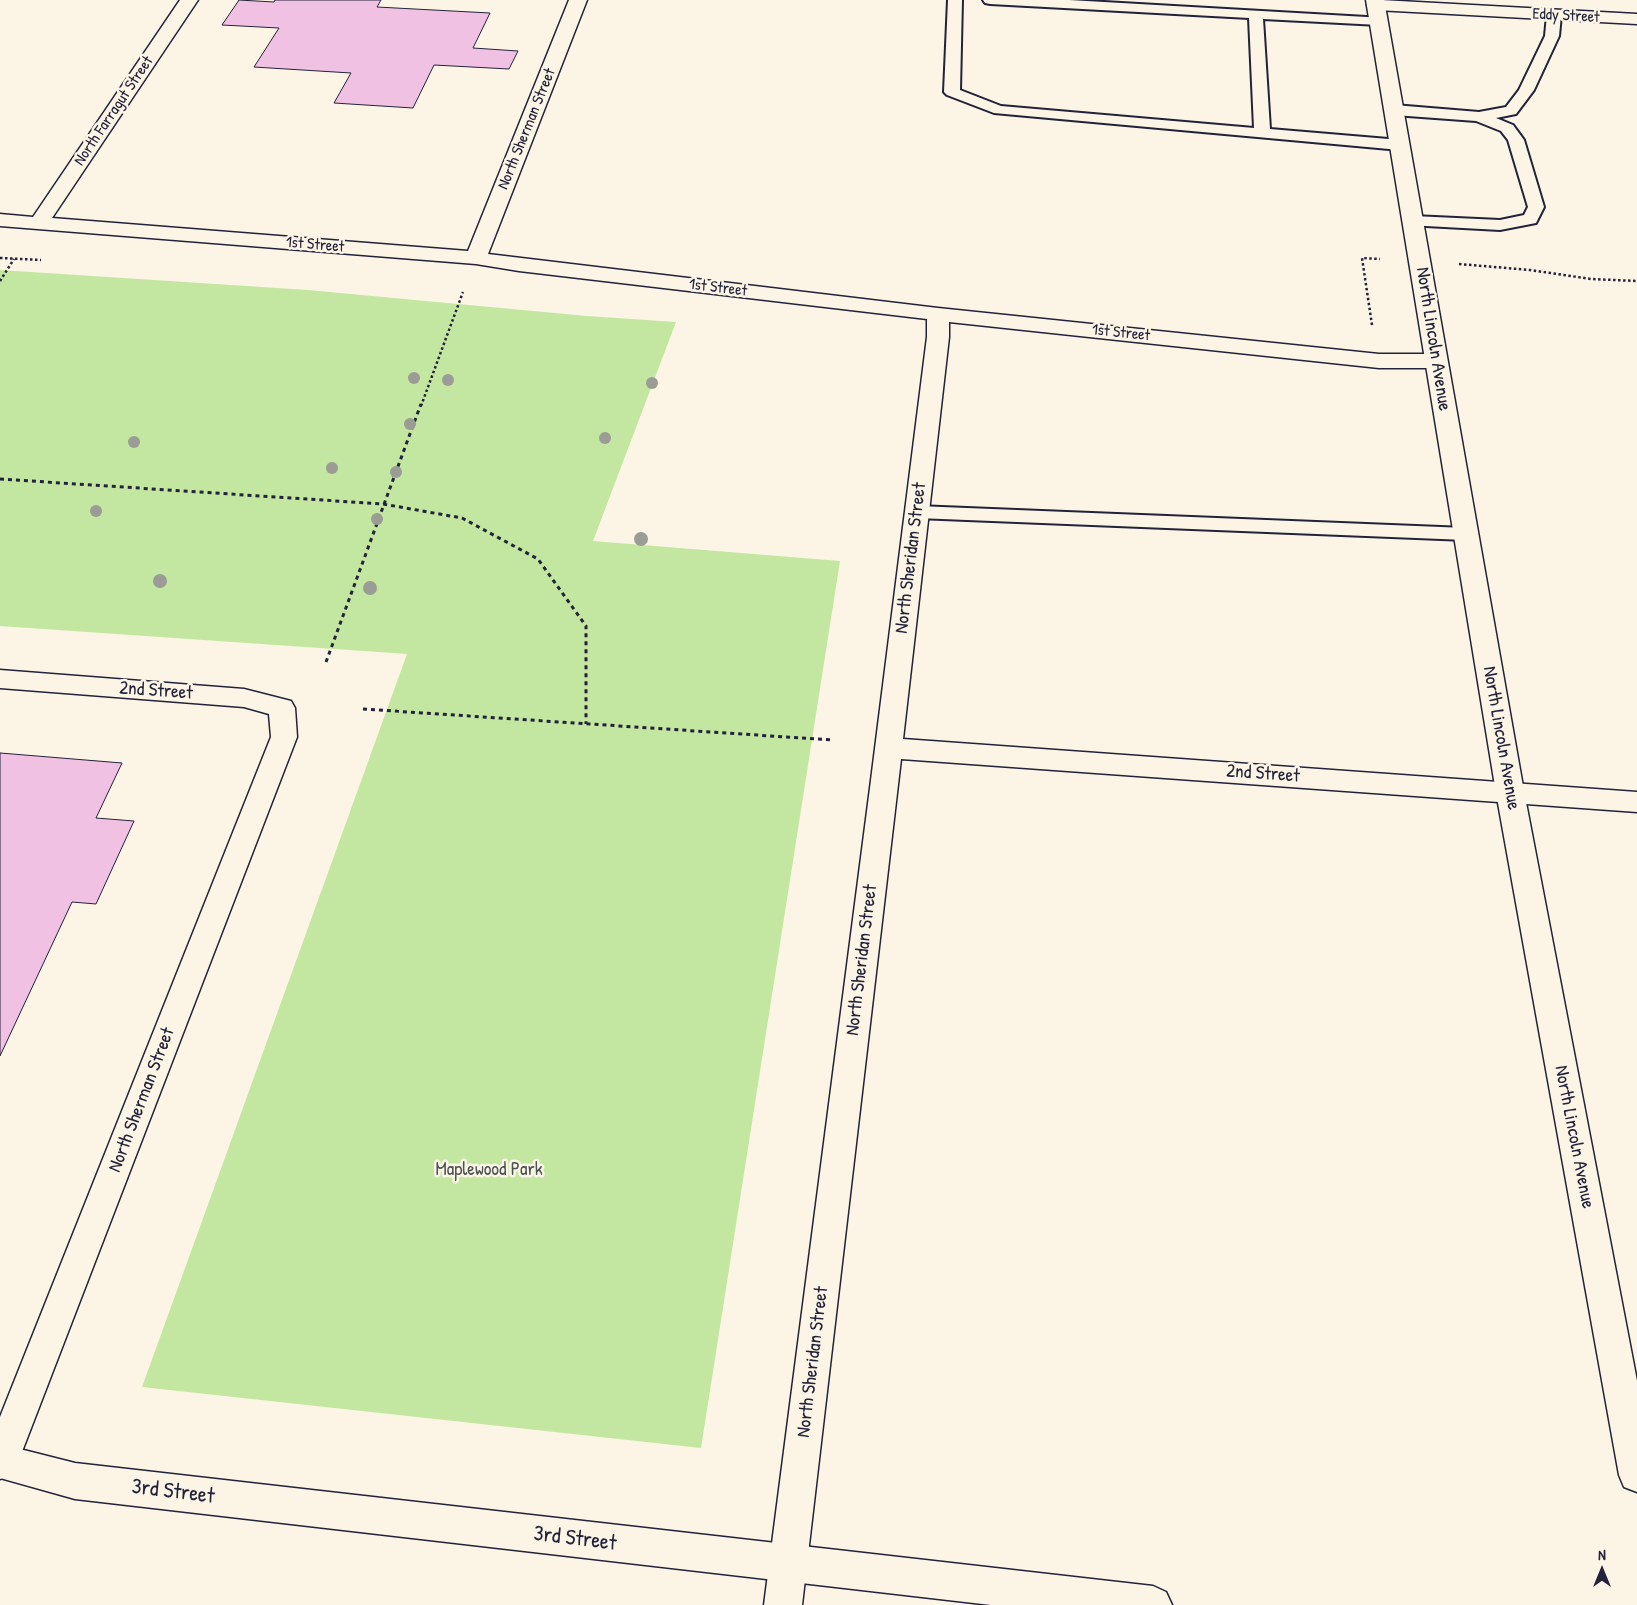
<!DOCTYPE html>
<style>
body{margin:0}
#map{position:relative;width:1637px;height:1605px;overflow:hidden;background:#fcf5e5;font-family:"Patrick Hand",sans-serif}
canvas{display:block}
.north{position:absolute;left:1577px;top:1545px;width:50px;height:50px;-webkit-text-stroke:4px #fcf5e5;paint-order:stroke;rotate:0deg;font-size:14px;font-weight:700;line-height:20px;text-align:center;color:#22223b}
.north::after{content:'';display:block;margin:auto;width:18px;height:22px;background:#22223b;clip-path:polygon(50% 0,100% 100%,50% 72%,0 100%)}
</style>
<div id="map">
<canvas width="1637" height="1605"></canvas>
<div class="north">N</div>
</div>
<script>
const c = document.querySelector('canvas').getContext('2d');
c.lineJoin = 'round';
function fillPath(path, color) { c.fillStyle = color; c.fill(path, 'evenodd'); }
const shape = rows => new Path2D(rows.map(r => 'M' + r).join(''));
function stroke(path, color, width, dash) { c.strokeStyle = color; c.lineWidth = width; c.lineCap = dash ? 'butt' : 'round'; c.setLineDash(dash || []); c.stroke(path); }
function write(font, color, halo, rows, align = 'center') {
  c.font = font + ' "Patrick Hand",sans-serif'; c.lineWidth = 5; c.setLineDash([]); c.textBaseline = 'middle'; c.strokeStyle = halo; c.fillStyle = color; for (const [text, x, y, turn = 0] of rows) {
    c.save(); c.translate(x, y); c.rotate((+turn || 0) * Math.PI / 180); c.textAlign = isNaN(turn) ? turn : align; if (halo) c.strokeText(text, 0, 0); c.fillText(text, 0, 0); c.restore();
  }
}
fillPath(shape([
 [0,270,308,290,587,316,676,322,593,541,840,561,701,1448,142,1387,407,654,0,626]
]), '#c3e7a0');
const building = shape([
 [239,0,274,2,275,0,381,0,377,7,490,13,473,48,518,51,509,69,434,65,413,108,334,103,351,73,254,67,279,28,222,25,239,0],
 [0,753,122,763,96,818,134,821,96,904,72,902,0,1056,0,753]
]);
fillPath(building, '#f1c1e3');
stroke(building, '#22223b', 1);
const lane = shape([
 [948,0,962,0,960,90,1001,106,1254,128,1249,18,990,4,985,3,983,0,1069,0,1384,18,1386,21,1384,24,1379,25,1263,19,1270,129,1400,140,1406,142,1408,145,1406,148,1400,150,994,113,947,95,944,92,948,0],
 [1554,11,1559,12,1561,15,1559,36,1534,90,1516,114,1496,118,1513,125,1524,140,1544,207,1536,223,1500,230,1407,225,1405,221,1407,217,1413,216,1500,220,1524,215,1528,207,1508,140,1501,131,1476,121,1394,115,1389,113,1386,110,1389,107,1394,105,1479,112,1506,107,1519,90,1545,36,1547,15,1549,12,1554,11],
 [917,506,1466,528,1473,529,1476,534,1473,539,1466,540,917,518,910,516,907,512,910,508,917,506]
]);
const street = shape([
 [180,0,198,0,52,218,468,251,569,0,587,0,488,254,938,308,1379,354,1436,354,1444,356,1447,361,1444,366,1436,368,1379,368,949,322,949,337,903,739,1637,792,1637,812,901,759,802,1605,764,1605,870,788,927,337,927,319,519,271,476,264,0,226,0,214,33,217,180,0],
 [1381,0,1637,14,1637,24,1376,10,1370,9,1367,5,1370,1,1381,0],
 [0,670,244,689,291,701,295,708,297,737,18,1462,13,1474,0,1479,0,1417,271,737,269,714,244,707,0,688,0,670]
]);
const secondary = shape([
 [1366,0,1384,0,1524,792,1637,1381,1637,1492,1624,1487,1619,1475,1496,792,1366,0],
 [0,1444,75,1463,1153,1586,1166,1592,1172,1605,991,1605,75,1499,0,1478,0,1444]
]);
stroke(lane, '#22223b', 4);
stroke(street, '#22223b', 3);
stroke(secondary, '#22223b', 3);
stroke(shape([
 [0,258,41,260],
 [1459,264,1530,270,1591,279,1637,281],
 [0,281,14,259],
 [1372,325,1362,258,1380,259],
 [421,406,463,292]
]), '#22223b', 2.5, [2.5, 2.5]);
stroke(shape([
 [0,479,383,504,462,518,538,559,586,626,586,724],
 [326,662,421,404],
 [363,709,832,740]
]), '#22223b', 3, [4, 4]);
fillPath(lane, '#fcf5e5');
fillPath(street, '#fcf5e5');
fillPath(secondary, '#fcf5e5');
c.fillStyle = '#9a9c95';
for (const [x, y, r] of [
 [414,378,6],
 [448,380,6],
 [652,383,6],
 [410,424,6],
 [605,438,6],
 [134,442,6],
 [332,468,6],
 [396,472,6],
 [96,511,6],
 [377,519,6],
 [641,539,7],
 [160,581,7],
 [370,588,7]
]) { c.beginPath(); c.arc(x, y, r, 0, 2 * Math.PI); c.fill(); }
write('16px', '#22223b', '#fcf5e5', [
 ["Eddy Street",1566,16,3],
 ["North Farragut Street",114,111,-56],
 ["North Sherman Street",527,129,-68],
 ["1st Street",315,245,5],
 ["1st Street",718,288,7],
 ["1st Street",1121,333,6]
]);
write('19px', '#22223b', '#fcf5e5', [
 ["North Lincoln Avenue",1433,339,81],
 ["North Sheridan Street",911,558,-83],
 ["2nd Street",156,691,4],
 ["North Lincoln Avenue",1501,738,80],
 ["2nd Street",1263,774,4],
 ["North Sheridan Street",862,960,-83],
 ["North Sherman Street",142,1100,-69],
 ["North Lincoln Avenue",1574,1137,79],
 ["North Sheridan Street",813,1362,-83]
]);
write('19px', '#4a5354', '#fcf5e5', [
 ["Maplewood Park",489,1170]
]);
write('22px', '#22223b', '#fcf5e5', [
 ["3rd Street",173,1492,7],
 ["3rd Street",575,1539,7]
]);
</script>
